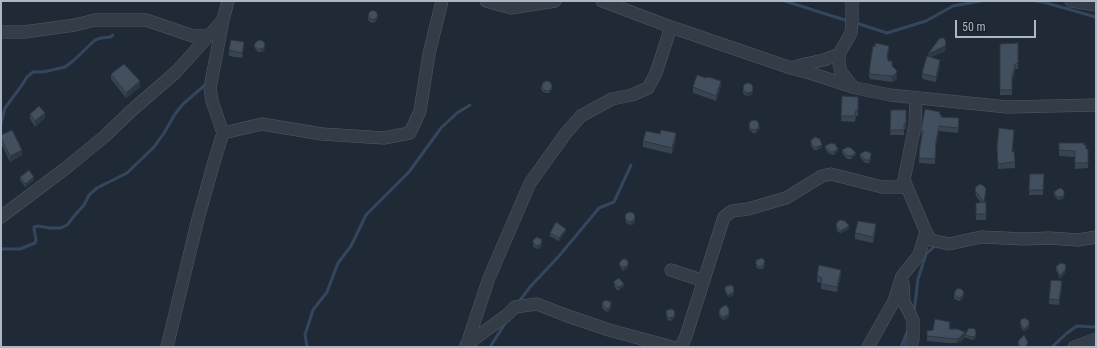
<!DOCTYPE html>
<style>
body{margin:0}
#map{position:relative;width:1097px;height:348px;overflow:hidden;background:#202a36;font-family:"Roboto Condensed",sans-serif}
canvas{display:block}
.frame{position:absolute;inset:0;border:2px solid #adb6c4;pointer-events:none}
.scale{position:absolute;left:955px;top:20px;width:81px;height:18px;box-sizing:border-box;border:2px solid #adb6c4;border-top:0;padding-left:5px;font-size:12px;line-height:14px;white-space:nowrap;color:#adb6c4;-webkit-text-stroke:3px #19212b;paint-order:stroke}
</style>
<div id="map">
<canvas width="1097" height="348"></canvas>
<div class="frame"></div>
<div class="scale">50 m</div>
</div>
<script>
const c = document.querySelector('canvas').getContext('2d');
c.lineJoin = 'round';
const shape = rows => new Path2D(rows.map(r => 'M' + r).join(''));
function stroke(path, color, width, dash) { c.strokeStyle = color; c.lineWidth = width; c.lineCap = dash ? 'butt' : 'round'; c.setLineDash(dash || []); c.stroke(path); }
function fillPath(path, color) { c.fillStyle = color; c.fill(path, 'evenodd'); }
stroke(shape([
 [785,1,848,21],
 [1036,1,1043,2,1096,17],
 [856,23,887,33,926,21,953,6,981,1],
 [1,123,5,108,22,85,27,77,33,72,43,72,65,67,73,61,95,40,101,38,110,37,113,35],
 [1,249,20,249,35,243,36,239,34,229,34,227,38,226,50,228,61,228,67,225,75,215,84,205,89,195,97,188,127,173,154,147,164,133,175,114,183,104,205,85],
 [518,303,530,287,559,256,599,208,614,202,631,165],
 [914,312,918,279,926,254,936,245],
 [307,347,305,335,313,310,327,292,338,263,351,246,366,215,409,172,441,128,457,113,470,105],
 [490,347,506,322],
 [901,347,908,330],
 [1052,347,1067,333,1077,326,1096,327]
]), '#33465e', 3);
const minor = shape([
 [486,1,511,8,555,1],
 [602,1,671,27,791,68,810,73,856,88,890,95,1007,107,1096,105],
 [852,1,852,22,851,33,839,54,839,63,841,72,853,87],
 [1071,1,1096,5],
 [1,32,24,32,75,25,95,20,146,20,193,36,208,36],
 [791,68,805,64,824,60,839,54],
 [223,133,262,124,322,134,384,138,410,133,420,111,429,54,442,1],
 [1,217,66,168,105,136,131,111,176,72,223,20,228,1],
 [926,232,931,240,949,244,981,237,1024,239,1049,238,1078,240,1096,237],
 [671,270,704,281],
 [903,283,904,302,913,320,913,339,910,347],
 [466,345,507,315,515,307,537,304,565,315,609,330,672,347],
 [167,347,198,219,214,162,223,133,212,101,210,88,223,20],
 [466,347,489,278,530,183,566,133,581,116,612,99,632,95,648,88,656,73,671,27],
 [681,347,686,336,724,217,732,211,748,209,786,198,822,176,831,174,882,187,907,187],
 [868,347,894,301,902,276,919,255,926,232,904,180,915,125,916,98],
 [1074,347,1096,339]
]);
stroke(minor, '#505965', 13);
stroke(minor, '#333c47', 12);
fillPath(shape([
 [368,14,378,18,375,22,372,23,368,20],
 [1018,43,1018,69,1015,69,1014,76,1012,81,1012,95,1000,95,1000,44],
 [254,45,265,46,264,51,261,52,258,52,254,47],
 [244,47,242,58,229,56,229,50],
 [946,47,945,51,931,57,940,65,936,82,923,79,922,78,922,73,928,56],
 [889,51,887,58,888,61,892,67,897,76,896,80,892,82,870,79,870,78,869,77,869,72],
 [111,74,140,87,126,98,111,79],
 [706,78,721,87,716,101,693,93,693,87],
 [541,86,552,89,549,93,546,93,543,92,541,89],
 [743,86,753,91,752,95,746,96,743,93],
 [842,96,858,97,858,116,856,116,855,122,841,121],
 [891,110,906,110,906,129,904,129,904,135,890,135],
 [30,114,45,118,35,127,30,119],
 [940,114,941,117,959,124,958,133,939,131,936,146,935,164,919,163,919,158,922,136,921,136,921,130],
 [749,123,760,128,756,133,753,133,749,129],
 [1,135,22,155,10,162,1,143],
 [1014,135,1012,152,1015,162,1015,168,998,169,997,146],
 [676,139,672,154,643,147,643,141],
 [811,143,822,148,817,150,814,150,811,146],
 [1059,143,1084,145,1086,149,1088,149,1088,168,1075,169,1075,157,1059,156],
 [825,146,838,151,834,155,829,154,825,149],
 [842,150,856,155,851,159,847,159,842,153],
 [860,154,871,159,869,163,865,163,860,157],
 [1030,174,1044,174,1043,195,1029,195],
 [20,177,34,180,25,187,20,180],
 [975,188,986,194,984,202,986,202,986,220,976,220,976,203,981,203,976,196],
 [1064,191,1064,198,1060,200,1057,199,1054,195,1054,192],
 [625,217,635,221,634,224,631,225,626,223],
 [836,225,849,229,841,233,838,232,836,228],
 [876,230,873,243,855,239,855,233],
 [566,231,559,241,550,236,550,233],
 [533,240,542,245,540,248,537,249,535,248,533,246],
 [619,263,628,268,623,271,619,265],
 [756,264,765,264,763,269,759,269,756,267],
 [1056,267,1066,270,1065,273,1060,279,1056,270],
 [841,275,837,292,821,289,821,283,817,282,817,276],
 [614,283,624,286,619,290,617,290,614,286],
 [1062,287,1059,305,1049,304,1049,299],
 [725,290,734,295,728,297,725,292],
 [954,292,964,297,960,301,956,300,954,298],
 [602,305,611,308,609,311,607,312,602,308],
 [729,309,729,317,724,320,721,318,719,315,719,312],
 [666,313,675,317,671,321,668,320,666,316],
 [1020,322,1029,326,1028,329,1024,331,1021,328],
 [950,327,950,329,965,334,976,336,975,339,972,340,965,337,960,342,957,343,947,343,927,341,927,336,933,330],
 [1018,342,1028,346,1027,347,1019,347]
]), '#394451');
fillPath(shape([
 [378,15,378,18,375,22,375,19],
 [244,42,244,47,242,58,242,53],
 [946,42,946,47,945,51,928,59,928,54],
 [265,43,264,51,261,52,261,49],
 [940,60,940,65,936,82,936,77],
 [1015,64,1014,76,1012,81,1012,95,1012,76],
 [897,71,897,76,896,80,892,82,892,76],
 [140,81,140,87,126,98,126,93],
 [721,81,721,87,716,101,716,96],
 [552,86,552,89,549,93,549,90],
 [753,88,753,91,752,95,746,96,746,93],
 [45,113,45,118,35,127,35,121],
 [760,126,760,128,756,133,756,130],
 [939,126,939,131,936,146,935,164,936,141],
 [1014,130,1014,135,1012,157,1012,152],
 [676,133,676,139,672,154,672,148],
 [822,145,822,148,817,150,817,147],
 [838,149,838,151,834,155,834,152],
 [22,150,22,155,10,162,10,156],
 [856,153,856,155,851,159,851,156],
 [871,156,871,159,869,163,869,160],
 [34,177,34,180,25,187,25,184],
 [1064,196,1064,198,1060,200,1060,197],
 [635,218,635,221,634,224,631,225,631,222],
 [876,224,876,230,873,243,873,237],
 [849,226,849,229,841,233,841,231],
 [566,229,566,231,559,241,559,238],
 [542,242,542,245,540,248,537,249,537,246],
 [628,262,628,268,623,271,623,268],
 [1066,267,1065,273,1060,279,1060,276],
 [841,270,841,275,837,292,837,287],
 [1062,281,1062,287,1059,305,1059,300],
 [624,284,624,286,619,290,619,287],
 [734,292,734,295,728,297,728,295],
 [964,294,964,297,960,301,960,298],
 [611,305,611,308,609,311,607,312,607,309],
 [729,314,729,317,724,320,724,317],
 [675,315,675,317,671,321,671,318],
 [1029,324,1029,326,1028,329,1024,331,1024,329],
 [965,332,965,337,960,342,957,343,957,339],
 [976,334,976,336,975,339,972,340,972,337]
]), '#2e3742');
const building = shape([
 '368.5 15a4.5 4.5 0 1 1 9 0a4.5 4.5 0 1 1-9 0Z',
 [941,38,944,38,946,42,945,46,928,54,939,39,941,38],
 [231,40,244,42,242,53,229,50,231,40],
 [261,40,265,43,264,48,261,49,258,49,254,45,257,41,261,40],
 [875,43,889,46,887,56,887,58,888,58,888,61,892,61,892,66,897,71,896,74,892,76,870,74,870,72,869,72,873,46,875,47,875,43],
 [1018,43,1018,63,1015,64,1014,71,1012,76,1012,90,1000,90,1000,44,1018,43],
 [927,56,940,60,936,77,923,74,922,73,927,56],
 [124,64,140,81,126,93,111,74,124,64],
 [697,75,706,78,708,77,721,81,716,96,693,87,697,75],
 '542 86a5 5 0 1 1 10 0a5 5 0 1 1-10 0Z',
 '743 88a5 5 0 1 1 10 0a5 5 0 1 1-10 0Z',
 [842,96,858,97,858,110,856,110,855,116,841,116,842,96],
 [39,106,45,113,35,121,30,114,39,106],
 [925,109,940,112,939,114,941,114,941,117,959,118,958,128,939,126,936,141,935,159,919,158,920,146,923,131,921,130,925,109],
 [891,110,906,110,906,124,904,124,904,130,890,130,891,110],
 '749 125a5 5 0 1 1 10 0a5 5 0 1 1-10 0Z',
 [999,128,1014,130,1012,152,1014,151,1015,162,998,164,997,146,999,128],
 [12,130,22,150,10,156,1,138,1,135,12,130],
 [661,130,676,133,672,148,643,141,646,131,660,134,661,130],
 [815,137,820,139,822,145,817,147,814,147,811,143,811,140,815,137],
 [831,143,835,144,838,149,834,152,829,152,825,146,831,143],
 [1059,143,1084,143,1084,145,1086,145,1086,149,1088,149,1088,163,1075,163,1075,151,1059,150,1059,143],
 [848,147,851,148,856,153,851,156,847,156,842,150,848,147],
 [865,151,871,153,871,156,869,160,865,160,860,154,865,151],
 [29,170,34,177,25,184,20,177,29,170],
 [1030,174,1044,174,1043,190,1029,190,1030,174],
 [980,184,984,186,986,189,984,202,976,192,975,188,977,186,980,184],
 [1061,188,1064,191,1064,196,1060,197,1057,197,1054,192,1058,189,1061,188],
 [986,202,986,214,976,214,976,203,986,202],
 '625 217a5 5 0 1 1 10 0a5 5 0 1 1-10 0Z',
 [841,220,845,221,849,226,841,231,838,229,836,225,838,221,841,220],
 [858,221,876,224,873,237,855,233,858,221],
 [556,222,566,229,559,238,550,233,556,222],
 [537,237,541,239,542,242,540,245,537,246,533,243,533,240,537,237],
 [762,258,765,261,763,266,759,267,756,264,756,260,762,258],
 [623,259,626,259,628,262,628,265,623,268,619,263,623,259],
 [1060,263,1065,264,1066,267,1065,270,1060,276,1056,267,1060,263],
 [819,265,841,270,837,287,821,284,822,278,817,276,819,265],
 [619,278,624,284,619,287,617,287,614,283,614,281,619,278],
 [1051,280,1062,281,1059,300,1049,299,1051,280],
 [730,285,733,286,734,292,728,295,725,290,725,287,730,285],
 '954.5 293a4.5 4.5 0 1 1 9 0a4.5 4.5 0 1 1-9 0Z',
 [606,300,611,302,611,305,609,308,607,309,602,305,603,302,606,300],
 [726,305,729,309,729,314,724,317,721,316,719,312,720,309,722,307,726,305],
 [671,309,674,310,675,315,671,318,668,317,666,313,667,310,671,309],
 [1025,318,1029,321,1029,324,1028,326,1024,329,1021,325,1020,322,1022,319,1025,318],
 [935,319,950,322,949,329,957,329,965,332,960,337,957,339,927,336,927,331,933,330,935,319],
 [970,328,975,329,976,334,975,336,972,337,965,335,968,329,970,328],
 [1024,335,1027,340,1028,343,1026,346,1022,347,1019,345,1018,342,1020,339,1024,335]
]);
fillPath(building, '#424f5e');
stroke(building, '#2e3742', 1);
</script>
